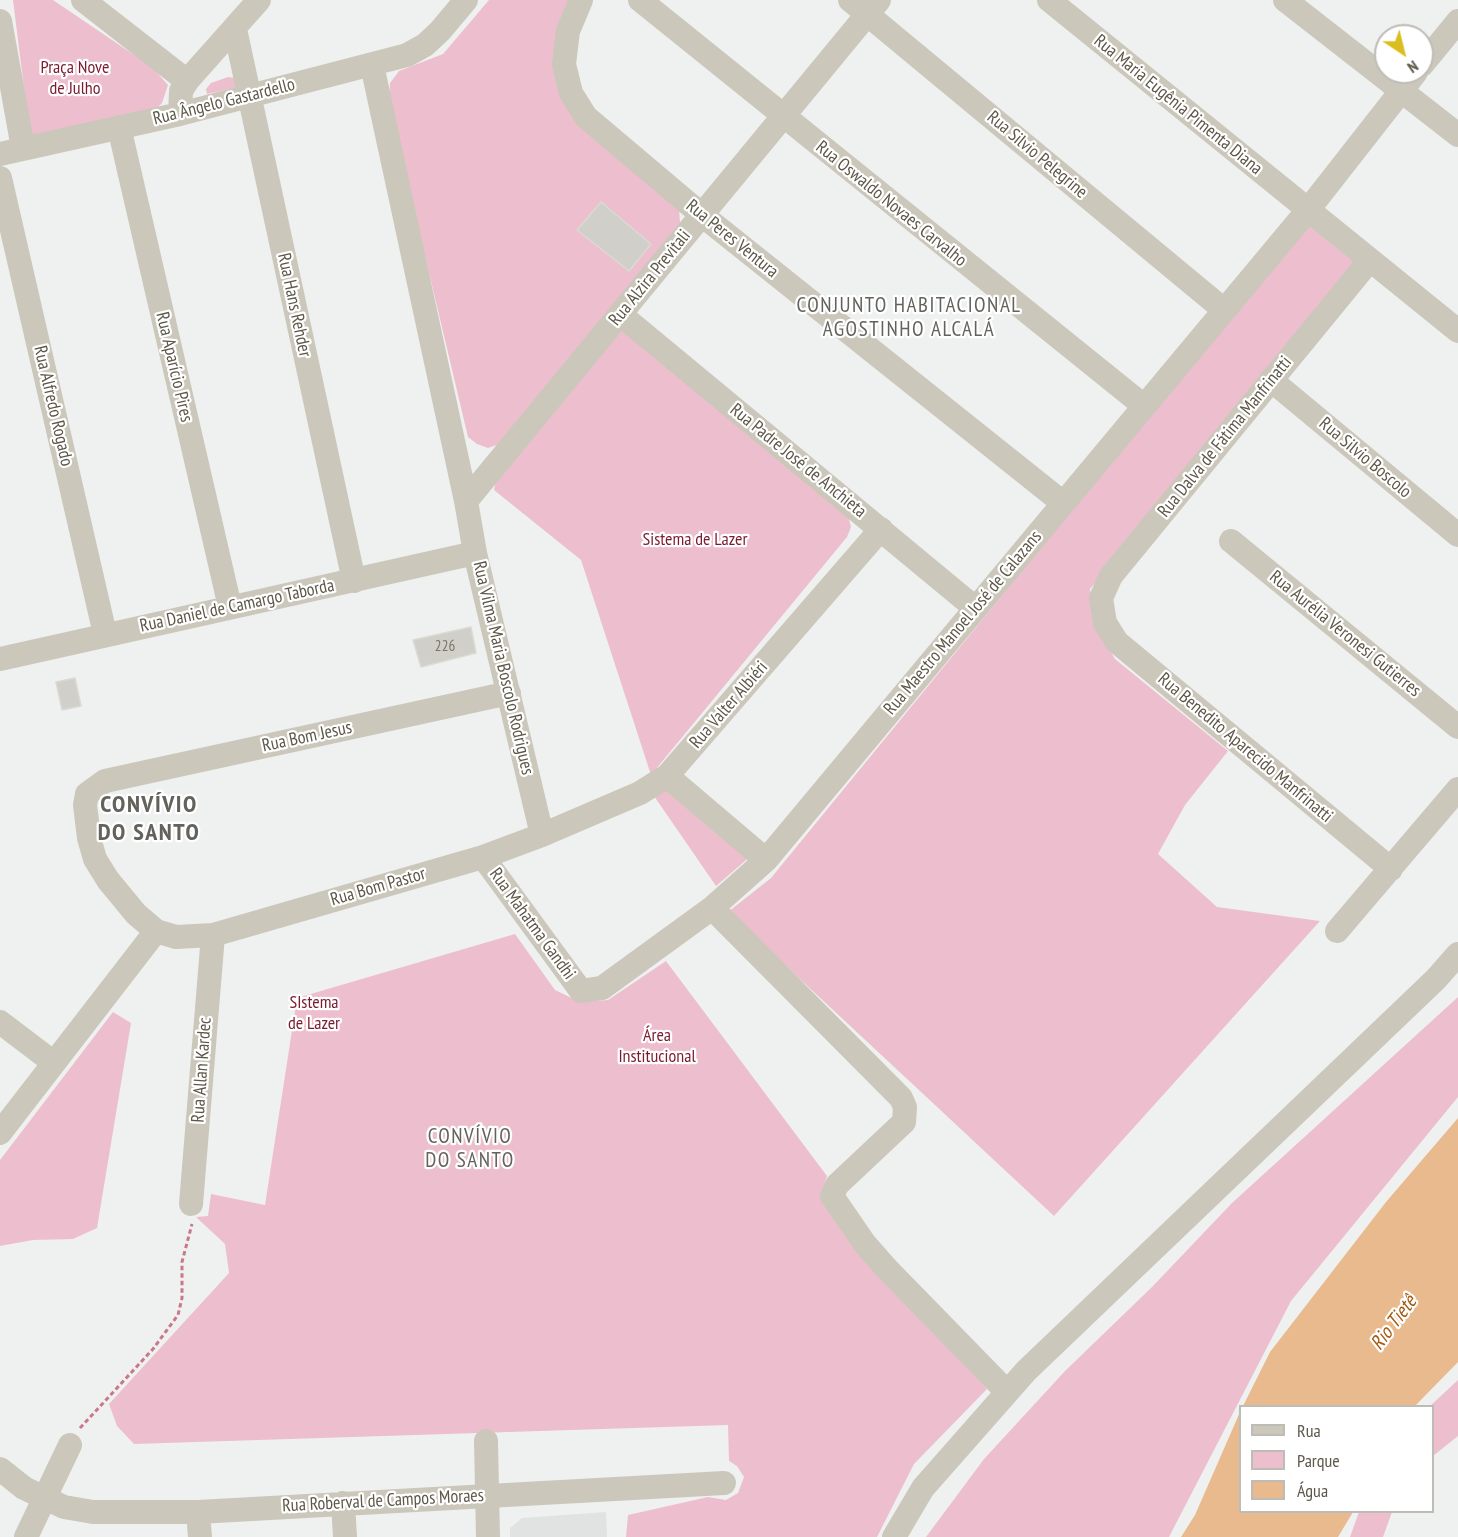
<!DOCTYPE html>
<meta charset="utf-8">
<style>
body{margin:0}
#map{position:relative;width:1458px;height:1537px;overflow:hidden;background:#eff1f1;font-family:"PT Sans Narrow",sans-serif}
canvas{display:block}
.legend{position:absolute;left:1239px;top:1405px;width:195px;height:108px;box-sizing:border-box;background:#fff;border:2px solid #bebcb6;margin:0;padding:8px 10px;list-style:none;font-size:18px;color:#5c5748}
.legend li{display:flex;align-items:center;gap:12px;height:30px}
.legend b{width:30px;border:2px solid #bebcb6}
.north{position:absolute;left:1374px;top:24px;width:60px;height:60px;box-sizing:border-box;background:#fff;border:2px solid #bebcb6;border-radius:50%;rotate:145deg;font-size:16px;font-weight:700;line-height:24px;text-align:center;color:#5c5748}
.north::after{content:'';display:block;margin:auto;width:21px;height:27px;background:#dabe20;clip-path:polygon(50% 0,100% 100%,50% 72%,0 100%)}
</style>
<div id="map">
<canvas width="1458" height="1537"></canvas>
<ul class="legend">
<li><b style="height:8px;background:#cbc7bb"></b>Rua</li>
<li><b style="height:16px;background:#edbfce"></b>Parque</li>
<li><b style="height:16px;background:#e9ba8e"></b>Água</li>
</ul>
<div class="north">N</div>
</div>
<script>
const c = document.querySelector('canvas').getContext('2d');
c.lineJoin = 'round';
function fillPath(path, color) { c.fillStyle = color; c.fill(path, 'evenodd'); }
const shape = rows => new Path2D(rows.map(r => 'M' + r).join(''));
function stroke(path, color, width, dash) { c.strokeStyle = color; c.lineWidth = width; c.lineCap = dash ? 'butt' : 'round'; c.setLineDash(dash || []); c.stroke(path); }
function write(font, color, halo, rows, align = 'center') {
  c.font = font + ' "PT Sans Narrow",sans-serif'; c.lineWidth = 4.5; c.setLineDash([]); c.textBaseline = 'middle'; c.strokeStyle = halo; c.fillStyle = color; for (const [text, x, y, turn = 0] of rows) {
    c.save(); c.translate(x, y); c.rotate((+turn || 0) * Math.PI / 180); c.textAlign = isNaN(turn) ? turn : align; if (halo) c.strokeText(text, 0, 0); c.fillText(text, 0, 0); c.restore();
  }
}
fillPath(shape([
 [606,1512,607,1537,510,1537,510,1528,522,1518]
]), '#e1e2e2');
fillPath(shape([
 [13,0,53,0,152,67,168,85,162,103,153,112,30,136],
 [489,0,570,0,557,65,679,208,680,223,500,444,488,448,477,444,468,437,389,104,390,83,399,71,443,54],
 [228,77,235,78,239,87,207,94,206,89,211,83],
 [1310,219,1358,260,1090,589,1096,625,1115,659,1228,751,1185,805,1158,854,1217,907,1320,921,1054,1216,728,912,771,878],
 [620,329,848,515,851,527,847,537,651,775,581,560,494,490,498,470],
 [672,786,752,855,716,886,654,796],
 [515,934,555,990,580,1002,608,1000,666,961,827,1176,824,1186,919,1310,987,1389,914,1464,877,1537,626,1537,628,1515,708,1497,726,1500,738,1493,744,1477,737,1466,729,1461,728,1425,134,1444,117,1426,109,1404,229,1273,225,1244,196,1217,208,1216,211,1194,265,1205,297,998],
 [1458,997,1458,1097,1291,1301,1169,1537,926,1537,984,1459,1065,1371,1152,1287,1232,1203],
 [113,1012,131,1023,97,1228,73,1239,33,1240,0,1246,0,1160],
 [1458,1380,1458,1436,1433,1456,1432,1406,1430,1406],
 [1359,1512,1392,1512,1383,1537,1350,1537]
]), '#edbfce');
fillPath(shape([
 [1458,1118,1458,1362,1415,1406,1243,1406,1270,1352,1386,1202],
 [1240,1412,1240,1512,1353,1512,1338,1537,1181,1537,1195,1515]
]), '#e9ba8e');
const building = shape([
 [601,202,651,244,629,271,577,230,601,202],
 [471,627,476,653,421,667,413,640,471,627],
 [75,678,81,706,62,710,56,682,75,678]
]);
fillPath(building, '#d1cfc9');
stroke(building, '#dadad3', 1.5);
stroke(shape([
 [80,1428,153,1349,178,1315,182,1298,182,1262,192,1224]
]), '#ca7889', 3, [4.5, 3]);
stroke(shape([
 [83,0,187,81],
 [581,0,568,31,564,64,571,93,586,117,702,215,1063,503],
 [640,0,1144,406],
 [850,0,1224,310],
 [1049,0,1458,331],
 [1285,0,1458,135],
 [0,21,23,148],
 [235,29,354,581],
 [372,65,466,501,475,553,542,835],
 [1422,65,1458,21],
 [180,114,181,91,187,81,259,0],
 [119,127,230,607],
 [0,154,180,114,407,55,425,45,440,31,466,0],
 [0,178,105,634],
 [1370,260,1111,576,1101,598,1105,623,1117,642,1391,869],
 [621,315,975,608],
 [1271,380,1458,535],
 [466,501,879,0],
 [1231,541,1458,727],
 [0,659,475,553],
 [509,693,105,781,87,794,85,805,89,838,95,859,108,880,136,914,156,931,176,937,213,935,483,857,542,835,640,793,667,776,881,529],
 [667,776,766,860],
 [483,857,581,991,602,988,712,908,766,860,1308,210,1416,72],
 [712,908,901,1098,905,1107,904,1122,837,1185,832,1196,865,1244,887,1269,1007,1392],
 [1337,931,1458,789],
 [0,1022,54,1063],
 [0,1133,156,931],
 [191,1204,213,935],
 [486,1441,488,1537],
 [0,1469,24,1488,64,1507,93,1512,198,1512,724,1483],
 [343,1503,345,1537],
 [198,1512,200,1537],
 [26,1537,70,1445],
 [894,1537,923,1488,1026,1371,1436,979,1458,954]
]), '#cbc7bb', 24);
write('15px', '#797568', null, [
 ["226",445,647]
]);
write('18px', '#7b1b2f', '#fff', [
 ["Praça Nove",75,68],
 ["de Julho",75,89],
 ["Sistema de Lazer",695,540],
 ["SIstema",314,1003],
 ["de Lazer",314,1024],
 ["Área",657,1036],
 ["Institucional",657,1057]
]);
write('18px', '#5c5748', '#fff', [
 ["Rua Ângelo Gastardello",224,102,-14],
 ["Rua Maria Eugênia Pimenta Diana",1178,105,39],
 ["Rua Silvio Pelegrine",1037,155,40],
 ["Rua Oswaldo Novaes Carvalho",891,204,39],
 ["Rua Peres Ventura",732,239,39],
 ["Rua Alzira Previtali",650,278,-51],
 ["Rua Hans Rehder",294,305,78],
 ["Rua Aparício Pires",174,367,77],
 ["Rua Alfredo Rogado",53,406,77],
 ["Rua Dalva de Fátima Manfrinatti",1225,437,-51],
 ["Rua Silvio Boscolo",1365,458,40],
 ["Rua Padre José de Anchieta",798,461,39],
 ["Rua Daniel de Camargo Taborda",237,606,-12],
 ["Rua Maestro Manoel José de Calazans",963,623,-50],
 ["Rua Aurélia Veronesi Gutierres",1345,634,39],
 ["Rua Vilma Maria Boscolo Rodrigues",503,668,77],
 ["Rua Valter Albiéri",729,705,-49],
 ["Rua Bom Jesus",307,737,-12],
 ["Rua Benedito Aparecido Manfrinatti",1245,748,40],
 ["Rua Bom Pastor",378,887,-16],
 ["Rua Mahatma Gandhi",532,924,54],
 ["Rua Allan Kardec",202,1070,-86],
 ["Rua Roberval de Campos Moraes",383,1501,-3]
]);
write('italic 20px', '#a45a12', '#fff', [
 ["Rio Tietê",1394,1323,-53]
]);
c.letterSpacing = '1.5px';
write('21px', '#63625c', '#fff', [
 ["CONJUNTO HABITACIONAL",909,306],
 ["AGOSTINHO ALCALÁ",909,330],
 ["CONVÍVIO",470,1137],
 ["DO SANTO",470,1161]
]);
c.letterSpacing = '0px';
c.letterSpacing = '1.5px';
write('bold 24px', '#63625c', '#fff', [
 ["CONVÍVIO",149,805],
 ["DO SANTO",149,833]
]);
c.letterSpacing = '0px';
</script>
